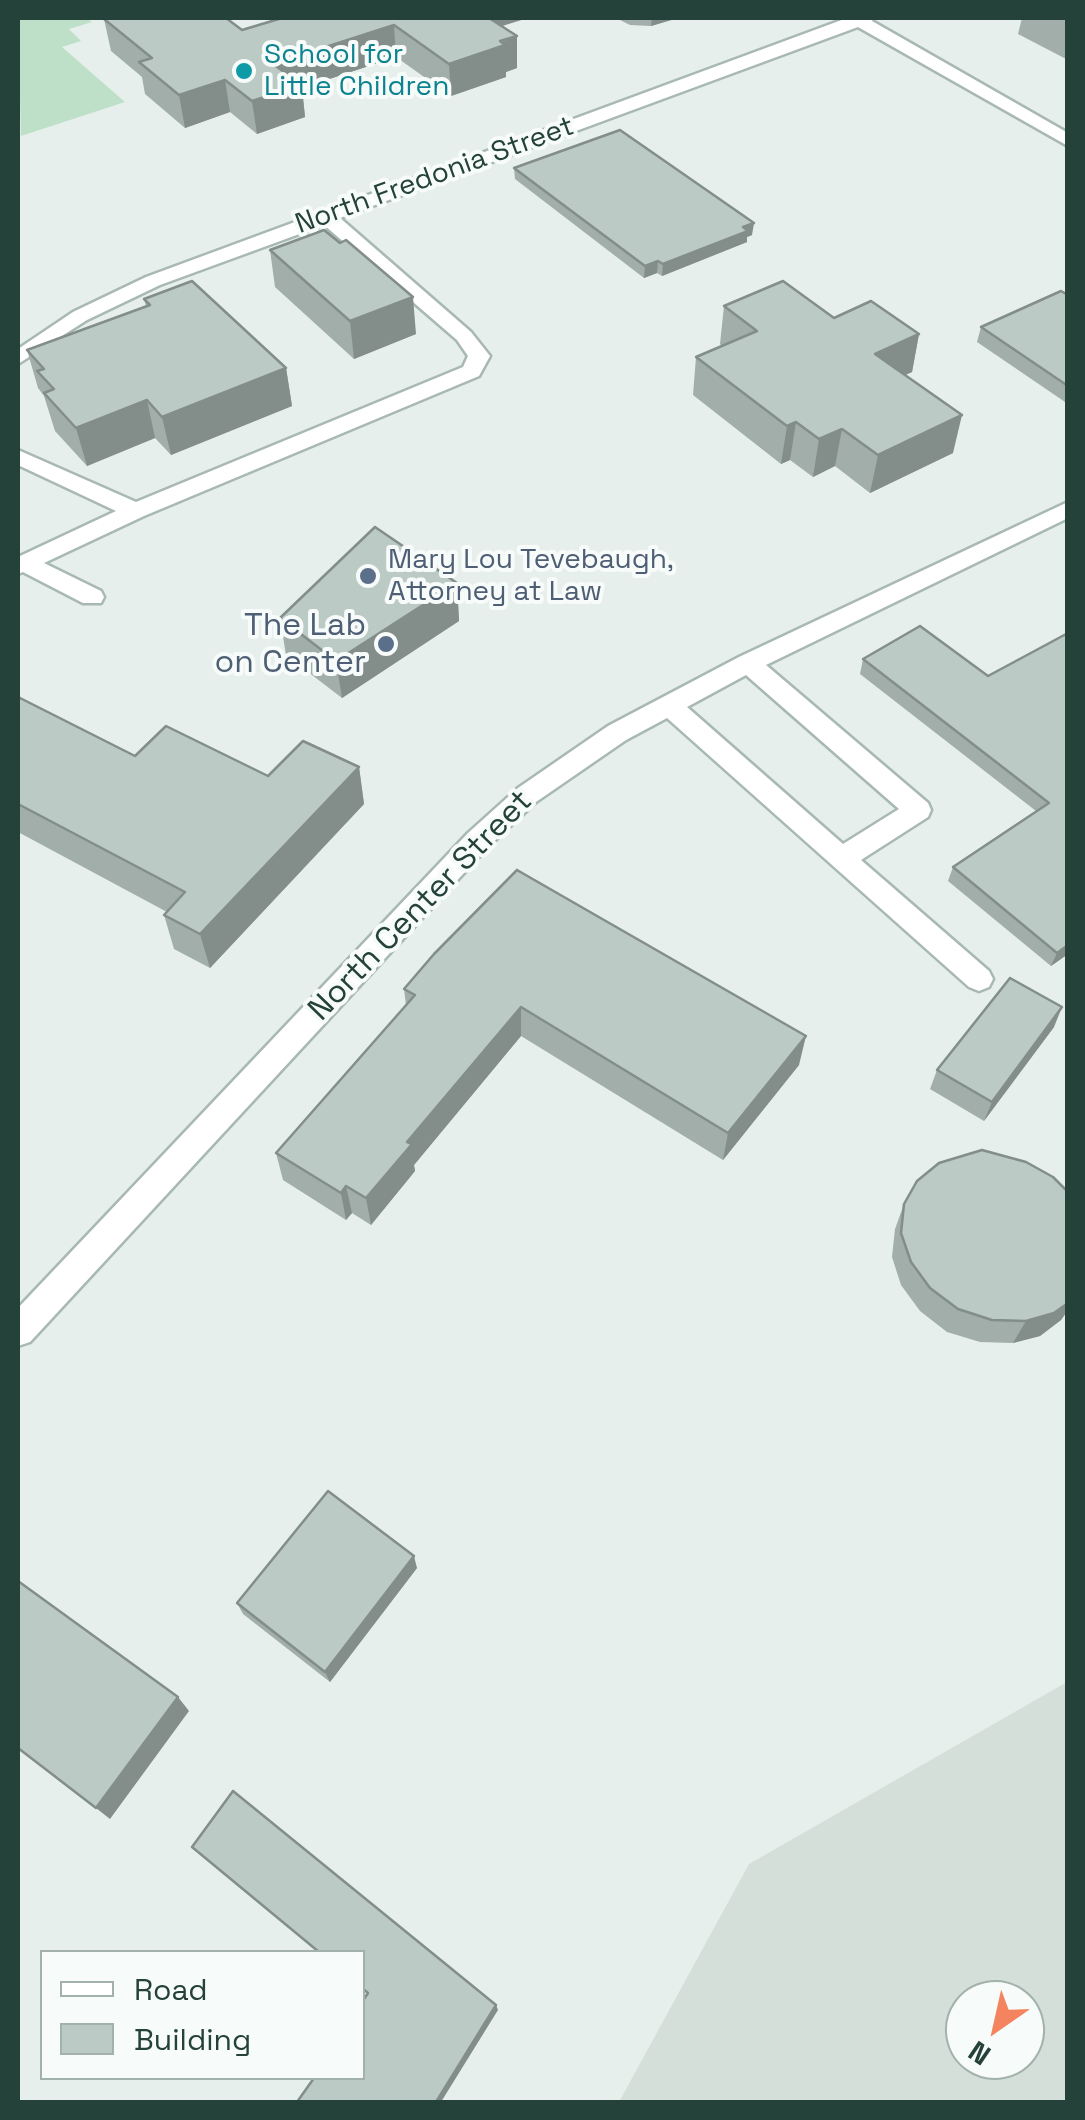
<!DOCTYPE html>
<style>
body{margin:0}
#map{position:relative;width:1085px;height:2120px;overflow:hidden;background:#e6efeb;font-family:"Space Grotesk",sans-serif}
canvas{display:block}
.frame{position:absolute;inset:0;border:20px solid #24423a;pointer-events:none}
.legend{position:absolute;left:40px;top:1950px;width:325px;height:130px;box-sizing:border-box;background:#f7fbf9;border:2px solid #a3b1ad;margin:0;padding:12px 18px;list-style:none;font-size:30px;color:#24423a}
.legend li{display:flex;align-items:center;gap:20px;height:50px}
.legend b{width:50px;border:2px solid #a3b1ad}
.north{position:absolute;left:945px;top:1980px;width:100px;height:100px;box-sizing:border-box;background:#f7fbf9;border:2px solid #a3b1ad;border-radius:50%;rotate:214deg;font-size:28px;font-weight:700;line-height:40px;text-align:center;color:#24423a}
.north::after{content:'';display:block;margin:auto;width:35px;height:45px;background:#f4845f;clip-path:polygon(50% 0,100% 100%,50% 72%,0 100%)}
</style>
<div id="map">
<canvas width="1085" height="2120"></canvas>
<div class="frame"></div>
<ul class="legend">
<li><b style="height:12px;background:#fff"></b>Road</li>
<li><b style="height:28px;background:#bbcac4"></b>Building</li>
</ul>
<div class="north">N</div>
</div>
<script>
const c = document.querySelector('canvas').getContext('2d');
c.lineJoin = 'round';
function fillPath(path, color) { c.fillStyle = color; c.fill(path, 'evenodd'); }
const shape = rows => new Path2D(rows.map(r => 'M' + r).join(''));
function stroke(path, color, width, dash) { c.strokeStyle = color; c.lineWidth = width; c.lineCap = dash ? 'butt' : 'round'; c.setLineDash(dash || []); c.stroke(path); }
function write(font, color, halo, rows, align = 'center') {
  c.font = font + ' "Space Grotesk",sans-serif'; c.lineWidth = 8; c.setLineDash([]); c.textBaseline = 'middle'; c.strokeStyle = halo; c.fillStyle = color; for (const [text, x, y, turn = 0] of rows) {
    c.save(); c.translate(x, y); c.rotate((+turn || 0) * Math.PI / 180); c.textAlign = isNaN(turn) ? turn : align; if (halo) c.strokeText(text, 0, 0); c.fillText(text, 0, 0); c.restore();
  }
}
fillPath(shape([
 [1067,1682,1067,2102,619,2102,749,1864],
 [965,2000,1025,2000,1025,2060,965,2060]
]), '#d4dfda');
fillPath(shape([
 [18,18,86,18,92,22,69,29,81,41,62,47,125,102,21,136]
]), '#bfe0c8');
const minor = shape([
 [847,18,873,18,872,21,1068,133,1068,146,858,27,340,218,471,332,490,356,479,376,144,516,44,563,101,591,104,597,101,603,83,603,23,572,18,574,18,557,116,511,18,465,18,450,136,502,463,367,468,356,457,340,324,225,160,285,87,320,18,364,18,349,73,312,146,277,847,18],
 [1068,502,1068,518,766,665,928,803,931,810,928,817,861,860,989,971,993,979,989,987,979,991,969,987,667,718,626,740,536,802,488,847,30,1342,18,1346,18,1308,468,833,518,788,608,726,739,657,1068,502],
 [746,675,899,809,843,844,687,707,746,675]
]);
stroke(minor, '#a8b8b2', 5);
fillPath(minor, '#fff');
fillPath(shape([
 [282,18,502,26,517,36,517,68,506,72,506,77,451,96,396,57,302,88,305,117,257,134,230,112,185,128,145,94,142,77,111,51,104,19,242,30],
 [616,18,678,18,651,26,630,25],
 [1022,18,1068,18,1068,60,1018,34],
 [514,168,752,235,747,237,747,242,662,276,657,273,644,278,515,179],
 [270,250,416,334,354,359,275,287],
 [1068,295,1068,404,977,342,981,327],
 [144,299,286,368,292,406,171,455,155,438,87,466,55,431,44,396,38,388,27,350,146,306],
 [724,306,834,318,919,334,912,372,905,375,953,453,870,493,835,466,813,477,790,460,781,464,693,395,696,357,722,346,720,344],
 [457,583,459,621,342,698,286,655,280,618],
 [1068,633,1068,954,1051,966,948,881,953,867,1036,811,860,674,863,659,988,676],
 [18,700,135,756,268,776,359,767,364,804,210,968,174,949,164,915,167,912,18,832],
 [434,954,799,1065,723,1160,521,1036,414,1165,415,1171,371,1225,352,1213,346,1220,283,1180,276,1153,406,1005,404,989],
 [1054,1027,984,1121,930,1089,937,1070],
 [1068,1192,1068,1310,1061,1320,1040,1336,1013,1343,980,1342,947,1332,920,1311,901,1285,892,1257,895,1229,904,1204],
 [417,1568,330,1682,243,1614,237,1603]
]), '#a1aea9');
fillPath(shape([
 [469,18,528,18,470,36],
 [652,18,678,18,651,26],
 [394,25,396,57,302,88,305,117,257,134,252,101,273,64],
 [517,36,517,68,506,72,506,77,451,96,449,64],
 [225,80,230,112,185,128,179,95],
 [754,223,752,235,747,237,747,242,662,276,663,264],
 [658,261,657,273,644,278,645,266],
 [413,297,416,334,354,359,350,321],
 [919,334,912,372,868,392,875,354],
 [286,368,292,406,171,455,162,417],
 [147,400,155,438,87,466,76,428],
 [962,415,953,453,870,493,878,455],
 [796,422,790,460,781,464,787,426],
 [842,429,835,466,813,477,819,439],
 [457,583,459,621,342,698,336,661],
 [359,767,364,804,210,968,200,934],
 [1068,945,1068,954,1051,966,1057,953],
 [521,1007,521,1036,414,1165,415,1171,371,1225,366,1198,407,1142],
 [1062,1007,1054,1027,984,1121,992,1102],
 [806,1036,799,1065,723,1160,728,1133],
 [346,1186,352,1213,346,1220,341,1193],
 [1068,1303,1068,1310,1061,1320,1040,1336,1013,1343,1026,1321],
 [414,1556,417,1568,330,1682,325,1672],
 [178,1697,189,1711,110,1819,96,1808],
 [496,2005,498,2010,441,2102,436,2102]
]), '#838d89');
const building = shape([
 [110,18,226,18,242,30,282,18,489,18,517,36,500,41,505,45,449,64,394,25,273,64,302,85,252,101,225,80,179,95,139,62,152,58,104,19,110,18],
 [620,130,754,223,743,227,748,231,663,264,658,261,645,266,514,168,620,130],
 [324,230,340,243,346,240,413,297,350,321,270,250,324,230],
 [192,281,286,368,162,417,147,400,76,428,44,393,54,389,37,371,44,369,27,350,150,305,144,299,192,281],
 [783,281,834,318,871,301,919,334,875,354,962,415,878,455,842,429,819,439,796,422,787,426,696,357,757,331,724,306,783,281],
 [1061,291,1068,295,1068,386,981,327,1061,291],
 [375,527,457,583,336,661,280,618,375,527],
 [920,626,988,676,1068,633,1068,945,1057,953,953,867,1049,803,863,659,920,626],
 [20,698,135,756,166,726,268,776,303,741,359,767,200,934,164,915,185,892,18,804,18,700,20,698],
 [517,870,806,1036,728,1133,521,1007,407,1142,412,1144,366,1198,346,1186,341,1193,276,1153,415,995,404,989,434,954,517,870],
 [1010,978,1062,1007,992,1102,937,1070,1010,978],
 [982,1150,1026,1162,1053,1177,1068,1192,1068,1303,1054,1313,1026,1321,992,1320,958,1309,930,1288,911,1262,901,1233,904,1204,917,1181,939,1163,982,1150],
 [328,1491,414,1556,325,1672,237,1603,328,1491],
 [18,1581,178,1697,96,1808,18,1748,18,1581],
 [233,1791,496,2005,436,2102,297,2102,314,2078,362,2078,362,2002,368,1993,362,1988,362,1952,319,1952,192,1847,233,1791]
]);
fillPath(building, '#bbcac4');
stroke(building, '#838d89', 2.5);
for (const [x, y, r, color] of [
 [244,71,10,"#0f9aa8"],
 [368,576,10,"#5c6f8a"],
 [386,644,10,"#5c6f8a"]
]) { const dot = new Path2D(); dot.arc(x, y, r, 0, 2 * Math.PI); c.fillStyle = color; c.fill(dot); stroke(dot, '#f7fbf9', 4); }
write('28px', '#0d838f', '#f7fbf9', [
 ["School for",264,55],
 ["Little Children",264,87]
], 'left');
write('28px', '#24423a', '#f7fbf9', [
 ["North Fredonia Street",435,176,-20]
]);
write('28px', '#4e5e75', '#f7fbf9', [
 ["Mary Lou Tevebaugh,",388,560],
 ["Attorney at Law",388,592]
], 'left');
write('32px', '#4e5e75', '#f7fbf9', [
 ["The Lab",366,626],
 ["on Center",366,663]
], 'right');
write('32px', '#24423a', '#f7fbf9', [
 ["North Center Street",421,906,-46]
]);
</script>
